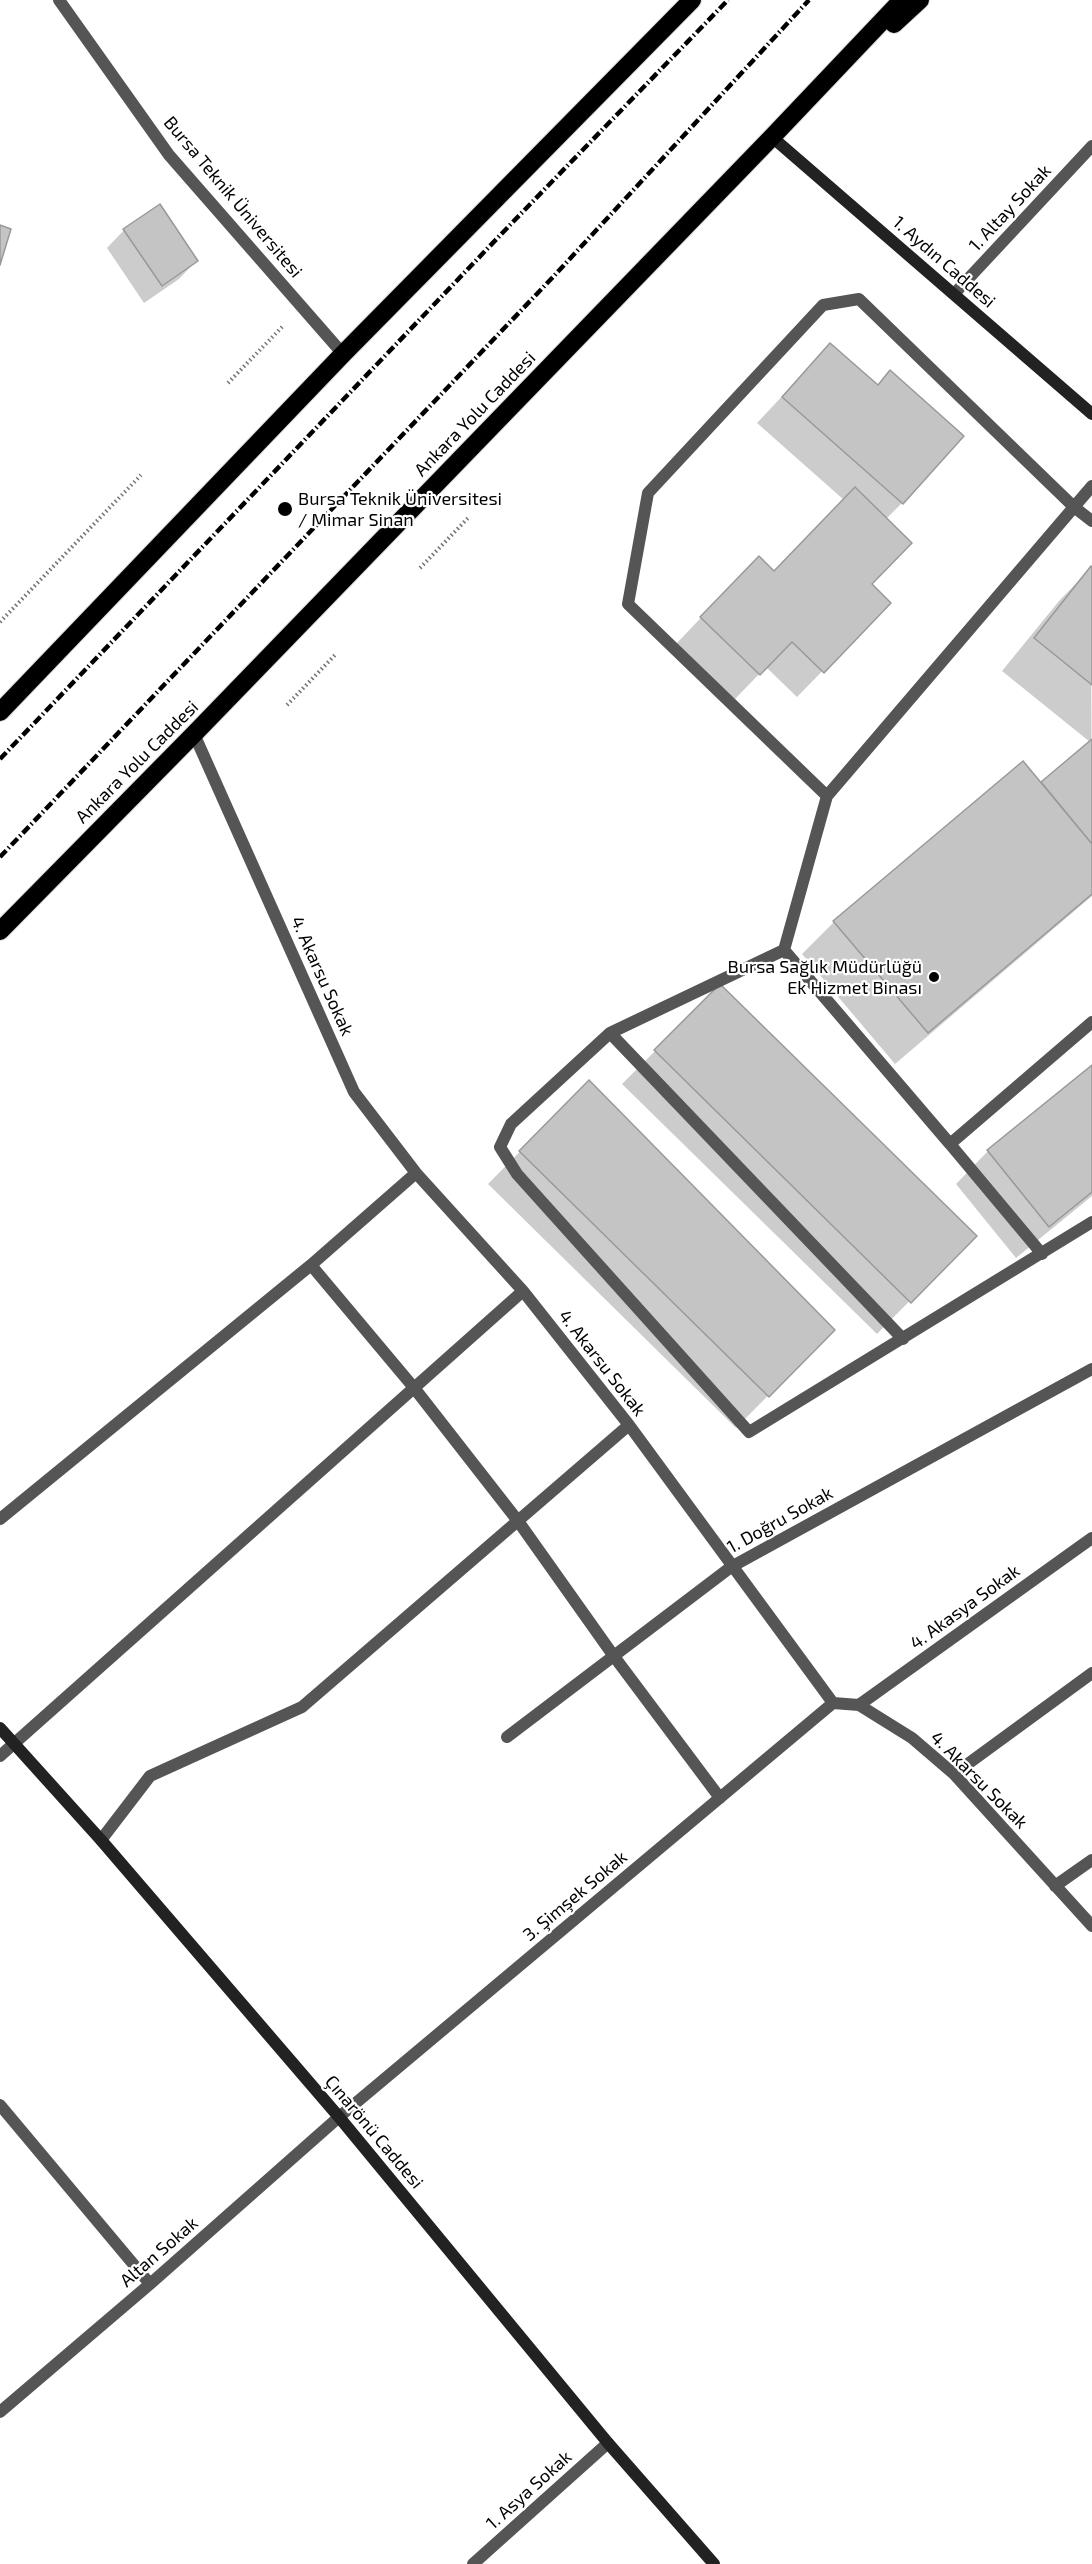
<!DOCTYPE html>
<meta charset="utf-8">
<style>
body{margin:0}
canvas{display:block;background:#fff}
</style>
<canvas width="1092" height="2564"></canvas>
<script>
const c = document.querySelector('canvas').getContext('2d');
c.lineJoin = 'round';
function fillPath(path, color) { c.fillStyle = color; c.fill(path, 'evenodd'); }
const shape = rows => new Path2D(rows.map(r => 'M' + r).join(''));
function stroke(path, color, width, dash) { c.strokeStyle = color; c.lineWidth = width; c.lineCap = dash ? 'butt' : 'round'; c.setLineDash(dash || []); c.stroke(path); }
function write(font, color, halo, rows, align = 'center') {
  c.font = font + ' "Exo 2",sans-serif'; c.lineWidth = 4.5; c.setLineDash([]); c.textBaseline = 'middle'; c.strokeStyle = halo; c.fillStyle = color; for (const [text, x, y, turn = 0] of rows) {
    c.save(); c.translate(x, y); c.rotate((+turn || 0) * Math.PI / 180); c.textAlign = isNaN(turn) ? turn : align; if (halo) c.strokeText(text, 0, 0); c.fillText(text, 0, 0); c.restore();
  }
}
fillPath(shape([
 [124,230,196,261,179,279,144,303,107,248],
 [830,345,877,386,890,373,902,503,886,519,870,584,889,603,797,697,766,667,734,700,676,644,733,584,773,573,844,500,757,423],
 [1091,568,1092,896,895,1064,802,954,834,922,1041,785,1090,742,1002,671,1059,601],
 [720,986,974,1236,877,1334,622,1084],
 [1092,1067,1092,1196,1016,1258,956,1184,988,1151],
 [556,1115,833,1330,736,1428,488,1184]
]), '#0003');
const building = shape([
 [160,204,198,261,162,286,123,229,160,204],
 [0,225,11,229,0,265,0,225],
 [830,343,878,385,890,370,964,436,903,504,782,397,830,343],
 [855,487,912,543,872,584,891,603,824,673,792,642,760,675,700,617,759,556,774,571,855,487],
 [1091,566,1092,567,1092,685,1034,638,1091,566],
 [1092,739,1092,844,1041,782,1092,739],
 [1023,761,1092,844,1092,894,928,1033,833,921,1023,761],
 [720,984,977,1236,911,1303,654,1050,720,984],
 [1092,1065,1092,1192,1049,1227,987,1150,1092,1065],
 [589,1080,835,1330,769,1397,519,1151,589,1080]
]);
fillPath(building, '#c4c4c4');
stroke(building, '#999', 1.5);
const highway = shape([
 [894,24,920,0],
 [0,712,343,354,692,0],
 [0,931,194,734,772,137,902,0]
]);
stroke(highway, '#dbdbdb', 20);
stroke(shape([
 [228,383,284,325],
 [420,568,469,517],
 [0,622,141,475],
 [287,705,336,654]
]), '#777', 4, [1.5, 3]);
stroke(shape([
 [59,0,169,155,343,354],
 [827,796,628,604,648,493,823,305,859,299,1074,507,1092,521],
 [784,950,950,1144,1092,1022],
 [610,1033,511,1124,500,1147,517,1174,749,1432,1092,1222],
 [950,1144,1042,1254],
 [903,1339,610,1033,784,950,827,796,1092,486]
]), '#555', 12);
stroke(shape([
 [954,294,1092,146],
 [194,734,354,1092,416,1173,523,1291,629,1425,833,1703,859,1705,912,1738,954,1774,1092,1926],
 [311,1265,415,1389,518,1521,613,1655,720,1798],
 [0,1519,311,1265,416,1173],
 [859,1705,1092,1538],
 [507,1737,731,1567,1092,1369],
 [0,1756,523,1291],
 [954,1774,1092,1673],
 [101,1840,150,1776,302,1707,629,1425],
 [1055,1886,1092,1860],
 [0,2105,150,2284],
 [0,2412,150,2284,339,2117,833,1703],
 [473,2564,608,2443]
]), '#555', 12);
stroke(shape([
 [772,137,1092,414],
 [0,1728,101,1840,339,2117,608,2443,714,2564]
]), '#222', 12);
stroke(highway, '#000', 18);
stroke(shape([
 [0,759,509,226,728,0],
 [0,857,553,277,809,0]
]), '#000', 4.5, [9, 3, 1.5, 3]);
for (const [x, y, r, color] of [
 [285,509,8,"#000"],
 [934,977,6,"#000"]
]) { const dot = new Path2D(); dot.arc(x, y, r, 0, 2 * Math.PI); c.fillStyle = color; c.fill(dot); stroke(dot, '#fff', 2); }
write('18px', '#000', '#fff', [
 ["Bursa Teknik Üniversitesi",233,197,50],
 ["1. Altay Sokak",1010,208,-47],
 ["1. Aydın Caddesi",944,262,41],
 ["Ankara Yolu Caddesi",475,414,-46],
 ["Ankara Yolu Caddesi",137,762,-45],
 ["4. Akarsu Sokak",322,976,66],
 ["4. Akarsu Sokak",602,1363,52],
 ["1. Doğru Sokak",780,1520,-29],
 ["4. Akasya Sokak",965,1607,-36],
 ["4. Akarsu Sokak",979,1780,45],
 ["3. Şimşek Sokak",575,1896,-40],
 ["Çınarönü Caddesi",374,2132,50],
 ["Altan Sokak",159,2252,-41],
 ["1. Asya Sokak",529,2490,-42]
]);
write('18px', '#000', '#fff', [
 ["Bursa Teknik Üniversitesi",298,499],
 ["/ Mimar Sinan",298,520],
 ["Bursa Sağlık Müdürlüğü",922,967,"right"],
 ["Ek Hizmet Binası",922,988,"right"]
], 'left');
</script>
